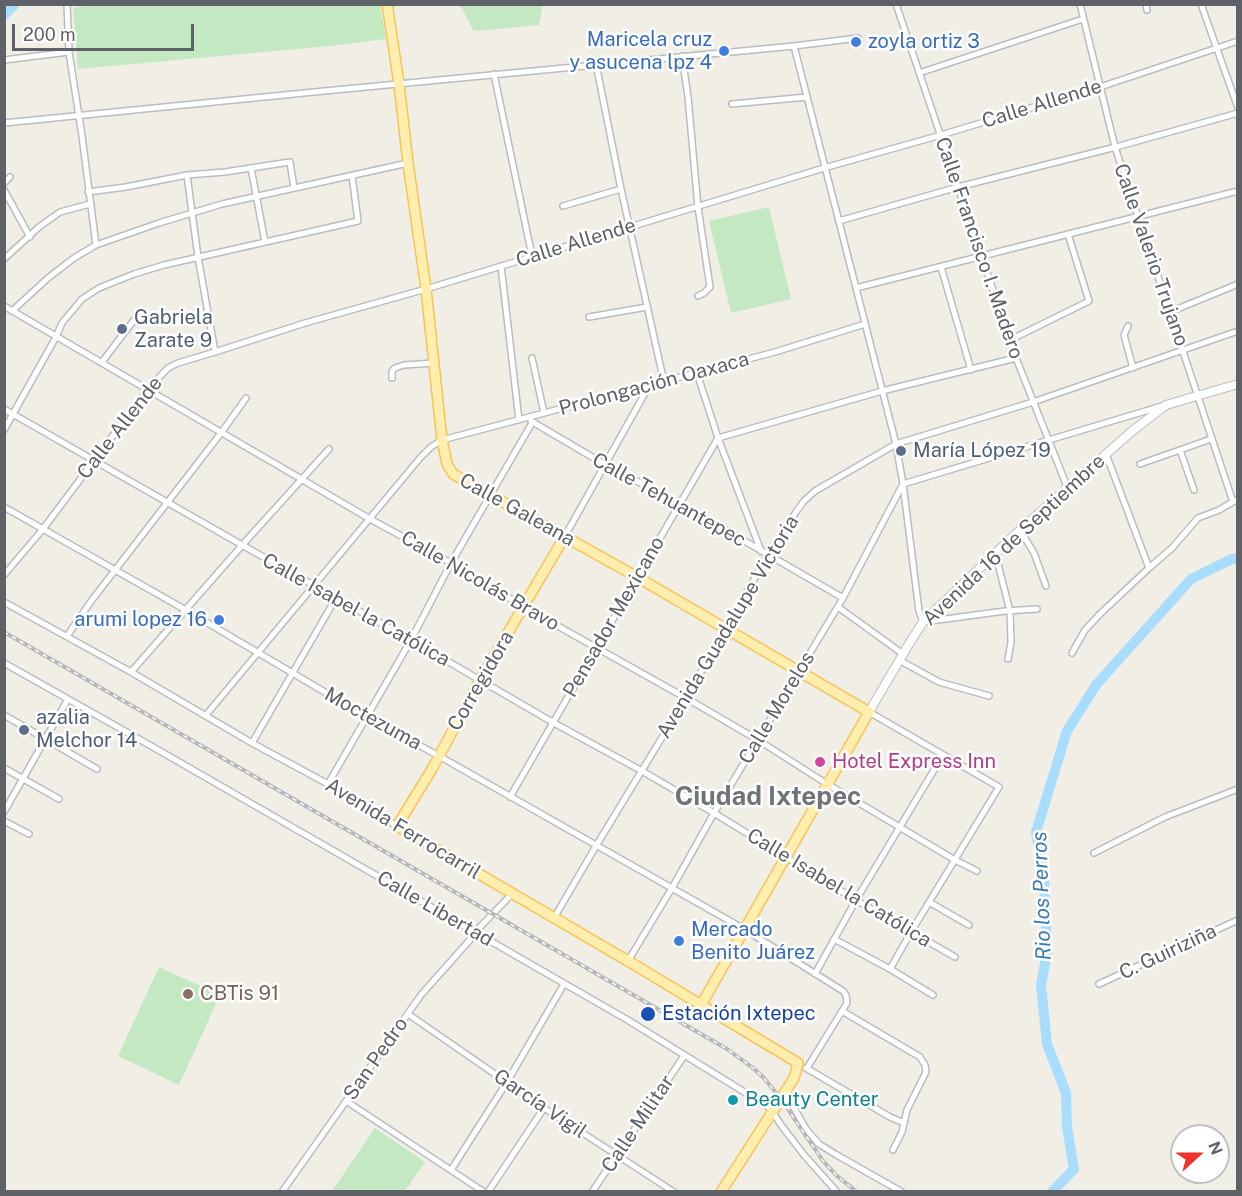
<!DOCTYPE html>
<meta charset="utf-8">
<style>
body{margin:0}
#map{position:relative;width:1242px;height:1196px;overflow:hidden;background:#f1eee6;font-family:"Public Sans",sans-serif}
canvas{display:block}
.frame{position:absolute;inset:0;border:6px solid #5e6267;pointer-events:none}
.north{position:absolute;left:1170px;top:1124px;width:60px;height:60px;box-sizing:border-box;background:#fff;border:2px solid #bfc0c2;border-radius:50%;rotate:69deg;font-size:16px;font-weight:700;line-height:24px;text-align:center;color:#5e6267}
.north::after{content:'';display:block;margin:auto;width:21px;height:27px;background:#f2322b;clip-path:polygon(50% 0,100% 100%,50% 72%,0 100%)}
.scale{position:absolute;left:12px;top:24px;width:182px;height:27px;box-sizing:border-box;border:3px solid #5e6267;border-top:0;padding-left:8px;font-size:18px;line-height:21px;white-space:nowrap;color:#5e6267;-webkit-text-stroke:4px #fff;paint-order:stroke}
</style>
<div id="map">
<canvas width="1242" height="1196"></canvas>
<div class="frame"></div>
<div class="north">N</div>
<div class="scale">200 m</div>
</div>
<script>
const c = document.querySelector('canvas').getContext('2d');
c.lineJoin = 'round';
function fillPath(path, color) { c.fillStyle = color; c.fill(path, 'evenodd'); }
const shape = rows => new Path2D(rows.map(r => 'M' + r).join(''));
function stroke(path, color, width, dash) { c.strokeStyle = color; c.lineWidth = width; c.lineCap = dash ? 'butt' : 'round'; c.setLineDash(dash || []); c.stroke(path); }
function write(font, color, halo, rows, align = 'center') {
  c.font = font + ' "Public Sans",sans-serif'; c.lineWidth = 5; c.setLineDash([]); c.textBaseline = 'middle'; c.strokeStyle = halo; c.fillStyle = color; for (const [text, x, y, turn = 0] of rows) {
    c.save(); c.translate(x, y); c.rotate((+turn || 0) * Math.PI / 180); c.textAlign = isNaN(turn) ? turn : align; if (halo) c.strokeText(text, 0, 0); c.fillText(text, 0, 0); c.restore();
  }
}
fillPath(shape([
 [96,4,380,5,386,39,330,46,78,69,73,8],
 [460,5,543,5,539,25,477,31,473,30],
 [769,207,791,299,731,313,709,221],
 [159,967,220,995,179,1085,118,1056],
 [375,1128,425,1162,405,1191,332,1191]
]), '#c4e9c2');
stroke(shape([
 [4,15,15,4],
 [1052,1192,1074,1169,1067,1127,1066,1093,1047,1044,1041,985,1047,952,1044,880,1036,832,1067,731,1096,685,1191,579,1232,559,1238,558]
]), '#a8ddff', 10);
const street = shape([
 [67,4,69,52,82,136,96,245],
 [896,4,1016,358,1068,489],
 [1080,4,1115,147,1233,502],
 [1146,4,1147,10],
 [1201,4,1238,108],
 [794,46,896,444,903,484,919,611,923,622,1005,611,1037,609],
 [682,56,688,97,698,207,710,287,704,293,698,296],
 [4,60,69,52],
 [596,64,621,189,664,382],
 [919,73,1083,19],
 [494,74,532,256],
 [732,104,807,97],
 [4,123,314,92,794,46,858,38],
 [251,168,265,242],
 [187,175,198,257,215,352],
 [4,183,10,177],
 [4,190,30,237],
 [88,192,126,187,187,175,225,172,290,162,294,188],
 [563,206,621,189],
 [839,221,958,187,1116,147,1238,113],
 [4,259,39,227,60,212,90,204],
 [501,266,519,420],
 [941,267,971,370],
 [856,288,1238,191],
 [4,306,370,519,451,563,524,607,686,698,758,740,827,784,955,860,977,871],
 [12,311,48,278,74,258,96,245,159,223,222,204,408,163],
 [1170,312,1238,284],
 [589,317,647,307],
 [1128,326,1124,335,1133,368],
 [1010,340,1089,301,1068,234],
 [532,358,544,413],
 [102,362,134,320],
 [697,373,718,438,761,551],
 [392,378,392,371,395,368,404,365,434,363],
 [4,409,242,545,411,640,554,723,642,771,714,813,856,900,955,957],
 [531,421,604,464,679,503,843,598],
 [4,430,56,337,62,323,82,299,99,288,134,274,164,265,358,221,352,176],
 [1180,450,1194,490],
 [1106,454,1149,568],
 [1140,464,1211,439],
 [4,507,184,609,367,717,439,756,744,929,843,991,846,995,847,1003,807,1068],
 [1020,530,1034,553,1046,586],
 [565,536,649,386],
 [994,555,998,564,1010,611,1011,642,1008,659],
 [4,575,43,529,148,389,168,368,178,363,215,352,305,323,426,289,824,168,941,135,1100,87,1238,41],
 [4,602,131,672,252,743,328,784,397,826],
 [838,607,903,654],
 [67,636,92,600,221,433,246,398],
 [1072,653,1085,630,1100,614,1149,568,1172,548,1198,518,1219,510,1238,499],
 [899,660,939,682,989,696],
 [4,663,153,747,626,1019,767,1106,772,1111,781,1125,804,1155,837,1192],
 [131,672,245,542,329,449],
 [869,712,999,787,911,932,890,969],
 [4,715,97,769],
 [206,715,420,458,431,447,442,440,775,352,865,324],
 [252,743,336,598],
 [4,768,59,799],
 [328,784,411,640,451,563,532,423],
 [510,797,718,438,882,391,1016,358],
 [4,812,68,699],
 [4,821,29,834],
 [1094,853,1165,817,1238,789],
 [929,902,969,925],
 [554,918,596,846,686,698,768,555,796,512,804,501,815,491,896,444,1033,402,1238,331],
 [834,939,890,969,933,995],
 [628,961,672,888,714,813,843,598,903,484,1162,406],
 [815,974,856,900,943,755],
 [1099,984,1238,920],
 [408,1014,544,1108,674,1192],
 [806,1068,890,1117,904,1123,907,1110,926,1072,925,1065,920,1057,842,1011],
 [785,1092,806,1129,819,1144,835,1154,902,1192],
 [346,1101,484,1192],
 [893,1150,902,1132,904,1123],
 [451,1170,507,1082,564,984],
 [282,1192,421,995,476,933,478,929,512,894],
 [488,1192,544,1108],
 [592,1192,684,1056]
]);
const secondary = shape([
 [869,712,909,644,923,622,1020,530,1131,432,1166,405,1238,384]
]);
const primary = shape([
 [387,4,399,84,408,163,426,289,442,440,447,464,453,474,637,577,869,712,701,1005],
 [565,536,480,680,432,769,397,826,628,961,798,1063,794,1078,721,1192]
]);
stroke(street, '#b9bcc0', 8);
stroke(secondary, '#b9bdc2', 10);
stroke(primary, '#f8c458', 12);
stroke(street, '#fff', 5);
stroke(secondary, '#fff', 8);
stroke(primary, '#ffeead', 9);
const rail = shape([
 [4,632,727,1049,753,1068,764,1078,781,1099,823,1161,837,1176,857,1192]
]);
stroke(rail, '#b5b6b7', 4);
stroke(rail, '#fff', 1.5, [4.5]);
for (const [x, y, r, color] of [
 [856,42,6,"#3f7fe0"],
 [724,51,6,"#3f7fe0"],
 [122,329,6,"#5c6f8a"],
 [901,451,6,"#5c6f8a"],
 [219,620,6,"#3f7fe0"],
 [24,730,6,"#5c6f8a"],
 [820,762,6,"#d1479c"],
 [679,941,6,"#3f7fe0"],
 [188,994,6,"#8d6e63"],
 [648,1014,8,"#1a4fb4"],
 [733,1100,6,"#0f9aa8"]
]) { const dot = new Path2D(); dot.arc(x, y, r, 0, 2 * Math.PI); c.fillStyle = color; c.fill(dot); stroke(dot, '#fff', 2); }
write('20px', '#366cbe', '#fff', [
 ["Maricela cruz",712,40],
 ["y asucena lpz 4",712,63],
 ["zoyla ortiz 3",868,42,"left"],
 ["arumi lopez 16",207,620],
 ["Mercado",691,930,"left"],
 ["Benito Juárez",691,953,"left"]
], 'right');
write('20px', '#5e6267', '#fff', [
 ["Calle Allende",1042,104,-17],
 ["Calle Allende",576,243,-17],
 ["Calle Francisco I. Madero",979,248,71],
 ["Calle Valerio Trujano",1151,255,71],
 ["Prolongación Oaxaca",654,384,-15],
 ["Calle Allende",120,428,-52],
 ["Calle Tehuantepec",669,500,29],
 ["Calle Galeana",517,510,29],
 ["Avenida 16 de Septiembre",1014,540,-43],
 ["Calle Nicolás Bravo",480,581,30],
 ["Calle Isabel la Católica",356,610,29],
 ["Pensador Mexicano",614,617,-60],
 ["Avenida Guadalupe Victoria",728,627,-59],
 ["Corregidora",481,681,-60],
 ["Calle Morelos",777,708,-59],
 ["Moctezuma",373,719,29],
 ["Avenida Ferrocarril",403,829,31],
 ["Calle Isabel la Católica",839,888,31],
 ["Calle Libertad",435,909,30],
 ["C. Guiriziña",1168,952,-25],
 ["San Pedro",376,1059,-55],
 ["García Vigil",540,1104,34],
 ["Calle Militar",638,1124,-56]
]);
write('20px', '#4e5e75', '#fff', [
 ["Gabriela",134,318],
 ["Zarate 9",134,341],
 ["María López 19",913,451],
 ["azalia",36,718],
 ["Melchor 14",36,741]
], 'left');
write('20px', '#b23c85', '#fff', [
 ["Hotel Express Inn",832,762]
], 'left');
write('20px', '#785e54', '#fff', [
 ["CBTis 91",200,994]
], 'left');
write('20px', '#164399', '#fff', [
 ["Estación Ixtepec",662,1014]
], 'left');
write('20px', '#0d838f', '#fff', [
 ["Beauty Center",745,1100]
], 'left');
write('italic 21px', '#3c79ae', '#fff', [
 ["Rio los Perros",1042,896,-92]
]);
write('bold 26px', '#6f7479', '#fff', [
 ["Ciudad Ixtepec",768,797]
]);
</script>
